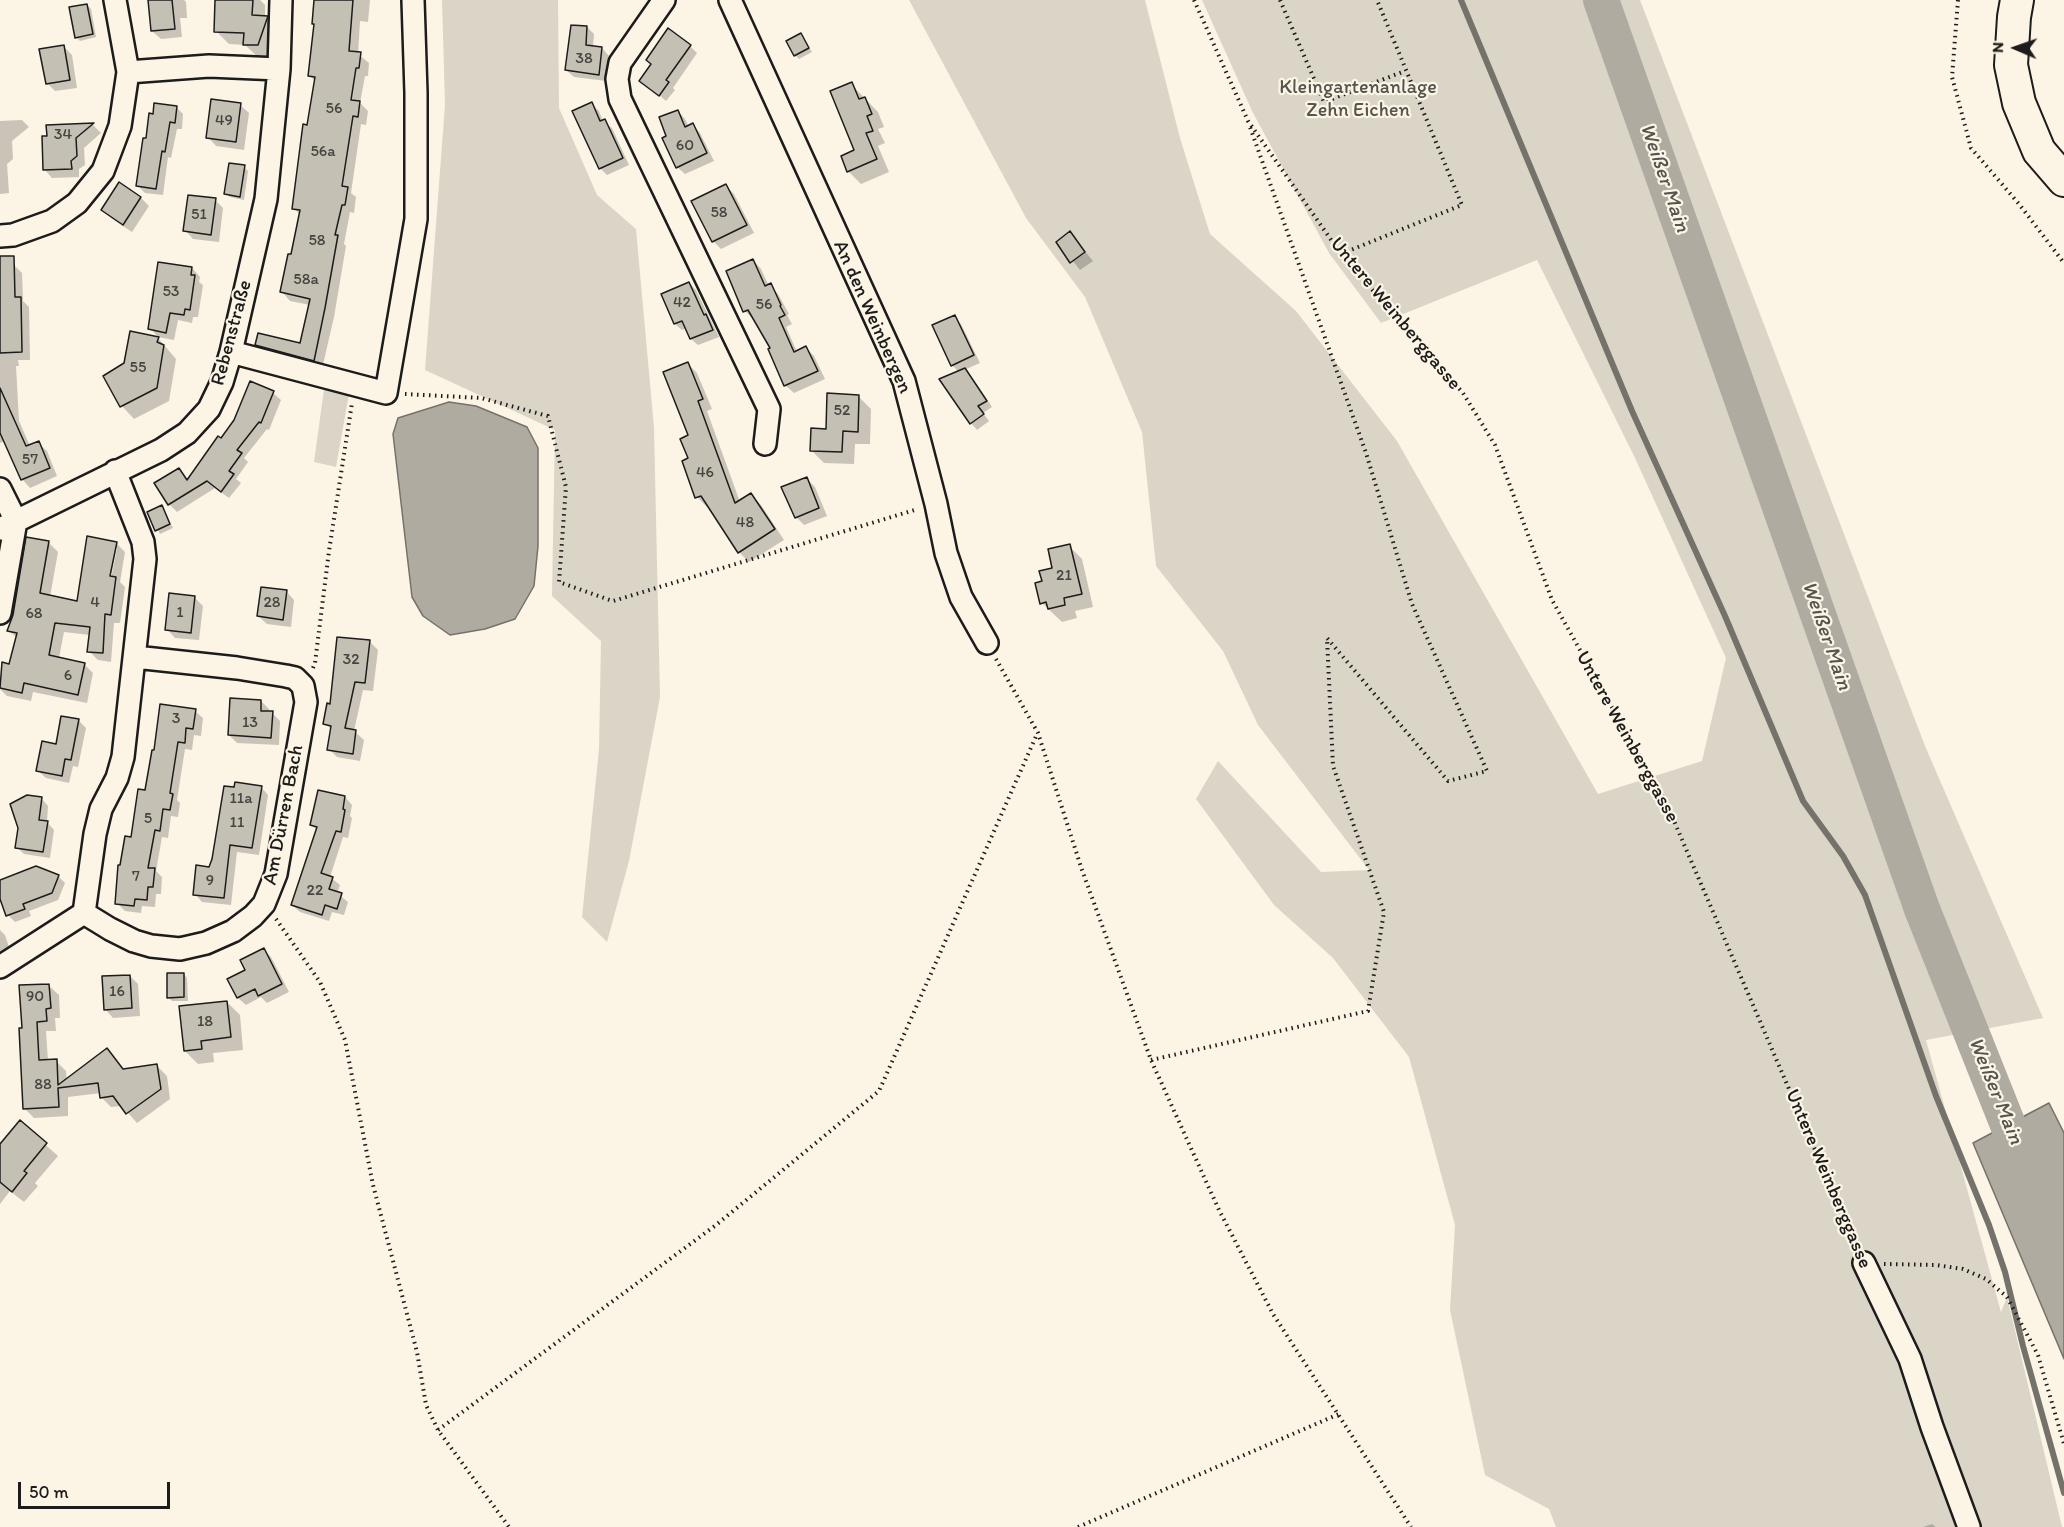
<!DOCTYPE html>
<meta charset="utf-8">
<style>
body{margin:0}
#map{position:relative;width:2064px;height:1527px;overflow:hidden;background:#fcf5e5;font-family:Itim,sans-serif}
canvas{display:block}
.north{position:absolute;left:1986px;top:18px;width:60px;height:60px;-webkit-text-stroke:4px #fcf5e5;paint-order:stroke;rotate:272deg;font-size:16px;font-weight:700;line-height:24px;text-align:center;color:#1c1c1c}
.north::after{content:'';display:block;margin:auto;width:21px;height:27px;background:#1c1c1c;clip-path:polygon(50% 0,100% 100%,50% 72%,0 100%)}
.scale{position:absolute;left:18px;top:1482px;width:152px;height:27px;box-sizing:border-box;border:3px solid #1c1c1c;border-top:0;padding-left:8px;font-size:18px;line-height:21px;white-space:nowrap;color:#1c1c1c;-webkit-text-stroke:4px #fcf5e5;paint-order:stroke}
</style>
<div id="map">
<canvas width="2064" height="1527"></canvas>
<div class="north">N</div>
<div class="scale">50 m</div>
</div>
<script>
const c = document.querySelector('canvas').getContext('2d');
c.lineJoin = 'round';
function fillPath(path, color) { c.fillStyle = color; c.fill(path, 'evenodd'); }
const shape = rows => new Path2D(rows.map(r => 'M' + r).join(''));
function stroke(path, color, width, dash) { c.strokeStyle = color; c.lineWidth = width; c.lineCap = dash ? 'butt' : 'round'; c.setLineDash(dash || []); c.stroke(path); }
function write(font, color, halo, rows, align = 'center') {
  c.font = font + ' Itim,sans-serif'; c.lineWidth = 4.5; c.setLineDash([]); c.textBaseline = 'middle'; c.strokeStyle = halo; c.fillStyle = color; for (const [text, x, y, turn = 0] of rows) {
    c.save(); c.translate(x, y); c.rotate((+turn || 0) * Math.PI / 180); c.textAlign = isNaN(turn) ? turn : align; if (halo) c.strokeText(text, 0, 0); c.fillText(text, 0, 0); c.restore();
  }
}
fillPath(shape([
 [442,0,558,0,559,108,597,195,636,229,654,428,660,697,629,861,607,942,582,917,599,749,601,641,552,596,555,430,425,370,445,105],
 [909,0,1145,0,1180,138,1210,234,1296,311,1397,441,1598,794,1702,761,1726,658,1635,458,1537,260,1381,323,1329,253,1253,113,1202,0,1640,0,1925,746,2043,1018,1926,1040,2001,1312,2007,1297,2062,1527,1556,1527,1549,1509,1485,1475,1450,1310,1455,1225,1409,1057,1333,958,1274,905,1196,799,1218,761,1321,872,1369,870,1258,725,1223,651,1156,566,1142,432,1085,297,1026,218],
 [325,382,350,388,336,467,314,462]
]), '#dbd5c8');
const water = shape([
 [449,402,476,406,527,427,538,448,538,546,534,586,515,619,485,629,450,635,423,616,412,597,393,434,398,418,449,402],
 [2049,1103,2064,1133,2064,1359,1973,1143,2049,1103]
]);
fillPath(water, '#b0aba1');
stroke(water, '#75726c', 1.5);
fillPath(shape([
 [149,0,184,0,186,2,187,18,180,18,182,37,161,39,152,31],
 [217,0,260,0,265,5,265,17,280,30,271,58,258,57,245,45,229,44,216,31],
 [317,0,370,0,368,22,360,21,358,54,369,63,368,76,365,76,360,103,368,111,366,125,361,124,351,193,356,197,354,213,350,212,344,244,346,246,334,317,322,369,266,353,257,345,302,344,310,305,290,301,282,292,292,256,301,215,293,208,304,126,308,127,315,81,310,76],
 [87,5,91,9,96,37,80,41,76,37],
 [587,27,594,34,593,47,602,48,609,56,606,81,574,77,566,70],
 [801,35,812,52,799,59,795,55],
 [63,46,72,55,77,88,55,91,47,83],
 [690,46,697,53,673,88,675,90,666,101,649,86],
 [851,84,878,112,884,127,878,129,885,143,878,146,889,172,861,184,848,171,856,151],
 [591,104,599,111,603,122,612,128,629,165,607,175,600,168],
 [240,105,249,113,244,150,216,146,208,137],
 [176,107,183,114,182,129,177,129,171,158,168,157,163,195,145,193,138,186,148,140],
 [678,111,685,119,689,127,693,125,700,133,714,161,685,174,677,167,668,137],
 [22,120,29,127,12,141,13,159,7,164,9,193,0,194,0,121],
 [93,125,101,133,84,148,85,165,79,169,79,177,52,178,44,169,48,138,48,126],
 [244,167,248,171,244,200,230,197,226,194],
 [120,184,141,198,149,206,132,232,111,218,103,210],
 [726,186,734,194,754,233,721,249,713,241],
 [215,200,223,208,219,242,193,239,185,230],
 [1070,233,1093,261,1080,270,1058,242],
 [753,260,761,269,769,286,770,285,778,294,789,314,787,315,792,324,786,327,797,352,806,348,814,356,825,379,794,393,785,385,772,349,755,319,753,319,745,311],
 [0,264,13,264,22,273,23,301,29,307,30,360,18,360,19,366,16,366,19,421,30,446,38,443,47,451,57,476,30,488,22,479,5,441,0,443],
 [192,268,200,277,199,282,203,285,198,317,193,317,192,323,178,320,174,340,158,337,150,328],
 [689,283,696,290,719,337,698,345,691,339,687,328,682,330,675,324],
 [954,317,961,324,980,363,964,370,971,376,992,407,983,413,989,421,977,430,971,423,959,372,952,365],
 [158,338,176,359,169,401,134,419,122,406,125,364],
 [687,363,697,373,712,409,707,411,740,502,751,495,761,505,784,540,749,562,739,552,709,506,707,507,697,497,690,459],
 [273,393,281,400,269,430,267,429,244,458,248,462,236,479,241,483,229,498,215,488,177,512,169,504,156,484,179,470,188,480,221,440],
 [858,396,871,409,870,444,855,444,854,464,824,463,812,451,827,430],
 [807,479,815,487,827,516,804,525,796,517],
 [162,507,173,528,160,534,149,513],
 [48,542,58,552,50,597,78,603,116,543,125,552,120,582,125,587,120,623,114,623,111,662,98,660,89,651,90,635,64,632,59,658,84,664,93,673,87,703,33,692,31,701,7,696,0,689,3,664,10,665,17,638,8,630],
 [114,548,117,548,110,584,107,583],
 [1069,546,1082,559,1093,607,1075,611,1077,618,1062,622,1042,603,1044,582],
 [286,591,294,600,291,627,267,624,258,616],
 [194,597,203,606,199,640,175,638,167,629],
 [370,642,378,650,373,691,363,690,354,731,364,740,360,761,337,757,329,749,332,730,325,723],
 [261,701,269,709,269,713,272,713,280,721,279,745,237,743,229,735],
 [195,711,203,718,201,736,194,735,192,750,185,749,177,800,180,803,178,817,171,816,168,838,162,837,156,871,162,877,161,894,156,894,155,907,142,906,141,913,125,911,117,903,132,839,146,791],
 [78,720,86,728,78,767,73,766,69,783,46,778,38,771],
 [261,787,268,795,259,855,237,852,231,905,202,902,195,894],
 [345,797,352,805,350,816,352,818,348,838,343,837,330,877,340,885,337,893,348,902,344,915,332,912,329,921,300,912,292,905,317,830,312,825],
 [41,798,48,806,47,822,54,830,50,858,24,854,17,847],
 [58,876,65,883,58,900,29,911,31,916,15,922,8,915,0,895,0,881],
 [0,930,5,935,12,956,0,963],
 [264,950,271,957,289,992,267,1003,261,997,246,1005,238,998,229,979,247,970],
 [184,974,187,978,188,1001,172,1001,168,997],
 [130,976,138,984,140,1016,113,1018,105,1009],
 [49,986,59,995,60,1018,55,1018,56,1031,46,1031,48,1061,56,1061,66,1071,67,1081,107,1050,125,1071,157,1066,167,1076,170,1099,137,1123,122,1106,111,1107,101,1097,101,1093,68,1097,68,1116,34,1118,24,1108,23,1029],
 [227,1002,240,1015,243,1050,213,1053,214,1062,198,1064,185,1051],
 [20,1122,58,1156,35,1183,38,1186,24,1202,10,1191,0,1204,0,1147],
 [1932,1524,1936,1527,1923,1527]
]), '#0003');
stroke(shape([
 [1461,0,1632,411,1725,616,1803,801,1843,856,1865,895,1936,1096,1989,1225,2005,1272,2023,1346,2064,1493]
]), '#75726c', 6);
stroke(shape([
 [1601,0,1922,909,2026,1170]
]), '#b0aba1', 36);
const building = shape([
 [148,0,172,0,175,29,151,31,148,0],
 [215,0,253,0,252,15,268,16,258,45,243,45,244,33,214,32,215,0],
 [314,0,353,0,349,51,361,52,359,68,356,68,351,100,360,101,358,117,353,116,342,186,348,187,345,205,342,205,335,235,338,235,325,308,314,361,255,345,258,333,300,343,310,299,280,292,288,254,291,254,300,210,292,209,303,124,307,125,315,77,308,76,314,24,312,24,314,0],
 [87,4,93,34,75,38,69,7,87,4],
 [571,25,587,26,586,45,602,47,599,75,565,70,571,25],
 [668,28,691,45,666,80,669,82,659,96,639,81,651,64,646,60,668,28],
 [801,33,809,48,794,56,786,41,801,33],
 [64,45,70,80,46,84,39,49,64,45],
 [852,82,859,99,865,97,872,114,867,116,873,131,866,133,877,159,847,172,841,156,854,150,830,91,852,82],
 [211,99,241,103,236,142,206,138,211,99],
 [592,102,600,121,605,119,623,158,599,169,572,111,592,102],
 [154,103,177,106,175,123,170,122,165,152,162,151,156,189,136,186,143,138,146,138,149,113,153,114,154,103],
 [678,110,685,127,693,123,707,153,676,168,662,138,666,136,659,117,678,110],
 [94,123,76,138,77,156,71,161,72,169,43,170,42,136,47,136,46,125,94,123],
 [229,163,245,165,240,197,224,194,229,163],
 [119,182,141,197,123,225,101,210,119,182],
 [726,184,747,225,712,242,691,201,726,184],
 [188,195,216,198,211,235,183,231,188,195],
 [1070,231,1085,252,1070,263,1056,242,1070,231],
 [0,256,14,256,15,297,21,297,22,352,0,353,0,256],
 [753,259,765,286,771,283,781,305,780,306,785,315,779,318,794,352,806,346,818,371,784,386,768,349,770,348,748,310,743,312,726,271,753,259],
 [158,262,192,267,191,275,195,275,190,310,185,309,184,315,170,313,166,333,148,329,158,262],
 [689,282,704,315,706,314,713,330,690,339,682,321,674,324,661,294,689,282],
 [955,315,974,355,951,366,932,325,955,315],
 [130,331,159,337,157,342,164,345,157,388,120,407,103,376,124,363,130,331],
 [688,362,703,399,698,401,735,503,751,493,775,529,738,553,701,496,695,498,682,461,688,458,680,439,688,435,663,372,688,362],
 [965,368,987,401,978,406,984,414,970,424,939,379,965,368],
 [250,381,274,391,261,423,259,422,237,450,242,453,229,471,234,474,221,492,207,481,168,505,154,483,179,468,187,480,218,436,221,438,234,420,250,381],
 [0,388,26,446,39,441,50,468,21,480,0,433,0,388],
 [827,393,859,395,858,432,843,431,842,452,810,451,811,428,826,429,827,393],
 [807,477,819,508,795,518,781,487,807,477],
 [162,505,170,524,155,531,147,512,162,505],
 [87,536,117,542,110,576,116,577,111,615,105,614,103,653,87,652,90,627,55,623,49,655,85,663,78,695,24,683,22,693,0,688,2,662,9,664,17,633,7,631,13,615,26,537,49,541,40,593,77,601,87,536],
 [1070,544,1082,594,1064,598,1065,605,1048,609,1046,602,1040,604,1035,583,1042,581,1039,571,1052,568,1048,549,1070,544],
 [261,587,287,590,283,620,257,616,261,587],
 [169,593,195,596,191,633,165,630,169,593],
 [337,637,370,640,365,683,355,682,345,728,356,730,353,754,327,750,331,726,323,724,327,703,330,704,337,637],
 [230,698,261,700,261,711,273,711,271,738,228,735,230,698],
 [160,704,196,709,193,729,186,728,185,743,178,742,170,793,173,794,170,810,163,809,160,831,155,830,148,868,155,868,153,887,148,887,147,900,135,899,134,906,115,904,118,865,120,865,125,836,131,837,138,789,145,790,152,750,154,750,160,704],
 [61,716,79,719,71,760,65,759,62,776,36,771,42,741,56,744,61,716],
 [235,782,262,786,252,848,230,845,224,898,193,895,196,865,209,867,212,859,224,786,234,787,235,782],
 [318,790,345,796,343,809,345,810,341,832,336,831,321,873,333,877,329,889,342,893,337,909,325,905,322,915,291,905,317,827,310,825,318,790],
 [27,795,42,797,39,820,48,821,43,852,15,848,18,828,10,804,27,795],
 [36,866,59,875,52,893,23,904,25,909,6,916,0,899,0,880,36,866],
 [264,948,282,984,258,996,255,989,237,998,227,979,245,970,240,960,264,948],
 [167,973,184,973,184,997,167,998,167,973],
 [130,975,132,1008,104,1010,102,976,130,975],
 [49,984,51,1008,46,1009,47,1021,37,1022,39,1060,57,1059,58,1085,107,1048,123,1069,157,1064,161,1089,126,1114,113,1096,100,1098,98,1083,58,1088,59,1107,23,1109,19,1028,22,1028,19,985,49,984],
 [227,1001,231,1037,201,1041,202,1049,184,1051,179,1006,227,1001],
 [20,1120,47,1143,24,1171,27,1173,12,1192,0,1182,0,1144,20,1120]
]);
fillPath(building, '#c4c0b3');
stroke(building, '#1c1c1c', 1.5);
const minor = shape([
 [664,0,620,63,617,79,620,99,769,409,765,444],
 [730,0,904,381,936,504,946,553,961,597,987,643],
 [128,72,209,66,279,69],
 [0,236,13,235,52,221,77,203,103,171,120,126,128,72,115,0],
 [231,352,386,393,416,219,416,93,413,0],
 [0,489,16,521,0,613],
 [0,529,161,450,187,433,209,409,222,382,231,352,266,199,279,69,281,0],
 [84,913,110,929,134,941,151,946,180,949,206,943,233,931,253,916,264,904,276,874,306,702,303,686,295,678,286,676,237,668,135,657],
 [84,913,95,834,101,809,117,778,123,757,145,559,143,542,115,471],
 [0,967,84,913],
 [1864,1263,1910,1359,1932,1427,1969,1527]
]);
const highway = shape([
 [2017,0,2014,17,2011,65,2019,103,2039,151,2064,180]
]);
stroke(minor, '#1c1c1c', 26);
stroke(highway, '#1c1c1c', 36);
stroke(shape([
 [1194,0,1248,121,1341,254,1463,393,1495,445,1552,600,1668,807,1856,1245],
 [1280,0,1324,102,1405,71],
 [1958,0,1952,77,1971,148,2019,204,2064,263],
 [1341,254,1462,205,1377,0],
 [405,394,481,398,548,416,566,487,559,582,613,601,918,509],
 [996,659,1038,733,1082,870,1151,1060,1219,1210,1273,1314,1411,1527],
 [313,668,315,663,329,551,352,403],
 [276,919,320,982,345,1040,373,1185,417,1352,426,1405,438,1430,509,1527],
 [1151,1060,1368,1011,1384,912,1333,766,1327,638,1448,781,1487,771,1412,604,1366,453,1250,127],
 [1884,1264,1936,1265,1963,1269,1986,1279,2007,1297,2038,1355,2064,1444],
 [438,1430,716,1225,879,1091,1037,734],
 [1078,1527,1339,1414]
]), '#1c1c1c', 4, [1.5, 4.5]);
stroke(minor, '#fcf5e5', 21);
stroke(highway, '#fcf5e5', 32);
write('16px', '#464542', null, [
 ["38",584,59],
 ["56",334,109],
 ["49",224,121],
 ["34",63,135],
 ["60",685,146],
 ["56a",323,152],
 ["58",719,213],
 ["51",199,215],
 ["58",317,241],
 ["58a",306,280],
 ["53",171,292],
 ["42",682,303],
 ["56",764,305],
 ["55",138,368],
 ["52",842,411],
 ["57",30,460],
 ["46",705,473],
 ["48",745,523],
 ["21",1064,576],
 ["4",95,603],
 ["28",272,603],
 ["1",180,613],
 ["68",34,614],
 ["32",351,660],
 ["6",68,676],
 ["3",176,719],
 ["13",250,723],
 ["11a",241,799],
 ["5",148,819],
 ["11",237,823],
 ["7",136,877],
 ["9",210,881],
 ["22",315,891],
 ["16",117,992],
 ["90",35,997],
 ["18",205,1022],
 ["88",43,1085]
]);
write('20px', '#555450', '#fcf5e5', [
 ["Kleingartenanlage",1358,88],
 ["Zehn Eichen",1358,111]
]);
write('20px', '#1c1c1c', '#fcf5e5', [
 ["Untere Weinberggasse",1395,314,50],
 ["An den Weinbergen",872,317,66],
 ["Rebenstraße",232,333,-75],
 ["Untere Weinberggasse",1627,737,61],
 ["Am Dürren Bach",284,815,-79],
 ["Untere Weinberggasse",1828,1179,67]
]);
write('italic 21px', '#575551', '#fcf5e5', [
 ["Weißer Main",1664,178,71],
 ["Weißer Main",1826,636,71],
 ["Weißer Main",1995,1091,68]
]);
</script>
